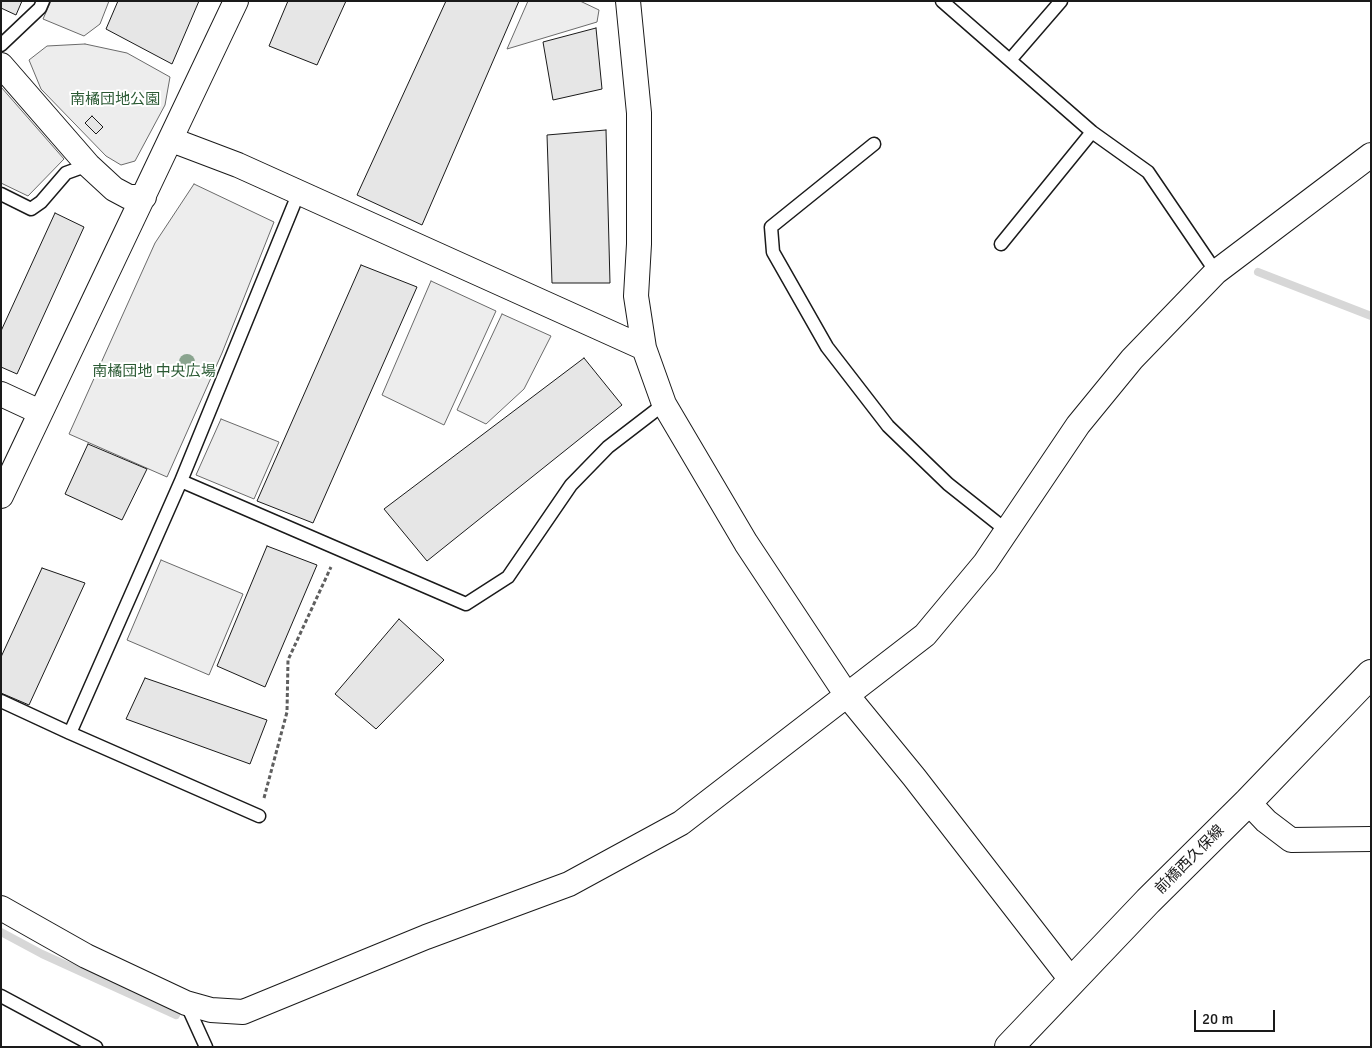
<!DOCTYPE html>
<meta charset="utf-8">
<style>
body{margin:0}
#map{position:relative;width:1372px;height:1048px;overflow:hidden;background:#fff;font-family:Signika,sans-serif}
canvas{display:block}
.frame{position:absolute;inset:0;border:2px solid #1a1a1a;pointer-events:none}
.scale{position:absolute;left:1194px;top:1010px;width:81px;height:22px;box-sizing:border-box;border:2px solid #1a1a1a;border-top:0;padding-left:6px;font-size:15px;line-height:18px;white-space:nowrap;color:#1a1a1a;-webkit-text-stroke:4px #fff;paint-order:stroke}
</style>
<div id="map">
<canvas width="1372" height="1048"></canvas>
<div class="frame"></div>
<div class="scale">20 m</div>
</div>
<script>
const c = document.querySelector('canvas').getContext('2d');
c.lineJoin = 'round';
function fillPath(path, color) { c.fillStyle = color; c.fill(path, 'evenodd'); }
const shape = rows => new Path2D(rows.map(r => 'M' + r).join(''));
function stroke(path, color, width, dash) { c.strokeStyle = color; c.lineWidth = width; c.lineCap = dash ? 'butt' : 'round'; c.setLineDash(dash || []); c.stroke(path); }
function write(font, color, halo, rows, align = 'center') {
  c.font = font + ' Signika,"Noto Sans JP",sans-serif'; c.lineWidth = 4; c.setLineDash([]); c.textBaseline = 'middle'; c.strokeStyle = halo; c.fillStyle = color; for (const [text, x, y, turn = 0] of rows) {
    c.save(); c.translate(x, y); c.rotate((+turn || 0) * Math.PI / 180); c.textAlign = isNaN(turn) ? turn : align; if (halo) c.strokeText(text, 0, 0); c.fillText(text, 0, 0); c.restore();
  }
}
const built = shape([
 [51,1,109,1,100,24,84,36,43,19,51,1],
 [528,1,580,1,599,10,597,22,507,49,528,1],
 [85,44,127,53,170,77,165,105,135,161,121,165,106,156,41,89,29,60,47,46,85,44],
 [1,87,64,159,28,196,1,183,1,87],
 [194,184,274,222,222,353,167,477,69,434,155,243,194,184],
 [431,281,496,311,444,425,382,395,431,281],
 [502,314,551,336,524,389,486,424,457,410,502,314],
 [221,419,279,442,254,499,196,475,221,419],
 [161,560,243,594,209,675,127,640,161,560]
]);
fillPath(built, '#ededed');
stroke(built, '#6a6a6a', 1);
stroke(shape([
 [1258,272,1371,316],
 [1,932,42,954,176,1015]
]), '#d7d7d7', 8);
const building = shape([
 [1,1,22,1,16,15,1,8,1,1],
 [118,1,199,1,172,64,106,29,118,1],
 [288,1,346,1,317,65,269,46,288,1],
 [446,1,519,1,422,225,357,195,446,1],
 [596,28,602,89,553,100,543,42,596,28],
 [92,116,103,127,96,134,85,123,92,116],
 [606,130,610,283,552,283,547,135,606,130],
 [55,213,84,227,17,374,1,367,1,331,55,213],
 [361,265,417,287,313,523,257,501,361,265],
 [584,358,622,405,427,561,384,509,584,358],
 [88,444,147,469,122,520,65,494,88,444],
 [267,546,317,565,265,687,217,666,267,546],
 [42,568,85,583,29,705,1,693,1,657,42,568],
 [399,619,444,660,376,729,335,694,399,619],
 [145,678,267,720,250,764,126,719,145,678]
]);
fillPath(building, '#e6e6e6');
stroke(building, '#1a1a1a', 1);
const service = shape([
 [942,1,1092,132,1148,172,1216,272],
 [1,45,40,8,43,1],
 [1010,60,1061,1],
 [874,144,771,227,773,252,827,347,888,426,948,484,1006,530],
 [299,192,181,481,466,604,508,577,571,485,608,447,664,404],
 [1,194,31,209,41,202,66,173,88,165],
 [1001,244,1092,132],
 [1,701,70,733,181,481],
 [70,733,259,816],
 [1,996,96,1047],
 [186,1003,206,1047]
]);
const minor = shape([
 [628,1,639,113,639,244,636,296,644,348,664,404,746,543,846,694,914,777,1072,981],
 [1,65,88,165,114,189,129,197,144,197],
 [172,140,238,165,644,348],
 [1,394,40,412],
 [1,496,236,1],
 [1248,802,1266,821,1291,840,1371,839],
 [1,908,86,956,186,1003,211,1010,243,1012,426,937,569,884,681,823,925,635,985,563,1078,425,1132,359,1216,272,1371,155]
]);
const primary = shape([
 [1009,1047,1148,901,1248,802,1371,674]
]);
stroke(service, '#1a1a1a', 15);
stroke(minor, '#1a1a1a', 26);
stroke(primary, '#1a1a1a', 30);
stroke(shape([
 [264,798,287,712,288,660,331,567]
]), '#5f5f5f', 3, [4, 2.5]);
stroke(service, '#fff', 12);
stroke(minor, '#fff', 24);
stroke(primary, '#fff', 28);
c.fillStyle = '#8aa48f';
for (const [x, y] of [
 [187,362]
]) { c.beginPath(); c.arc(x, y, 8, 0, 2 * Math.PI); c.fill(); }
write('15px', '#2b5a34', '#fff', [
 ["南橘団地公園",115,100],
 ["南橘団地 中央広場",154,372]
]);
write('15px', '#1a1a1a', '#fff', [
 ["前橋西久保線",1190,860,-45]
]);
</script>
